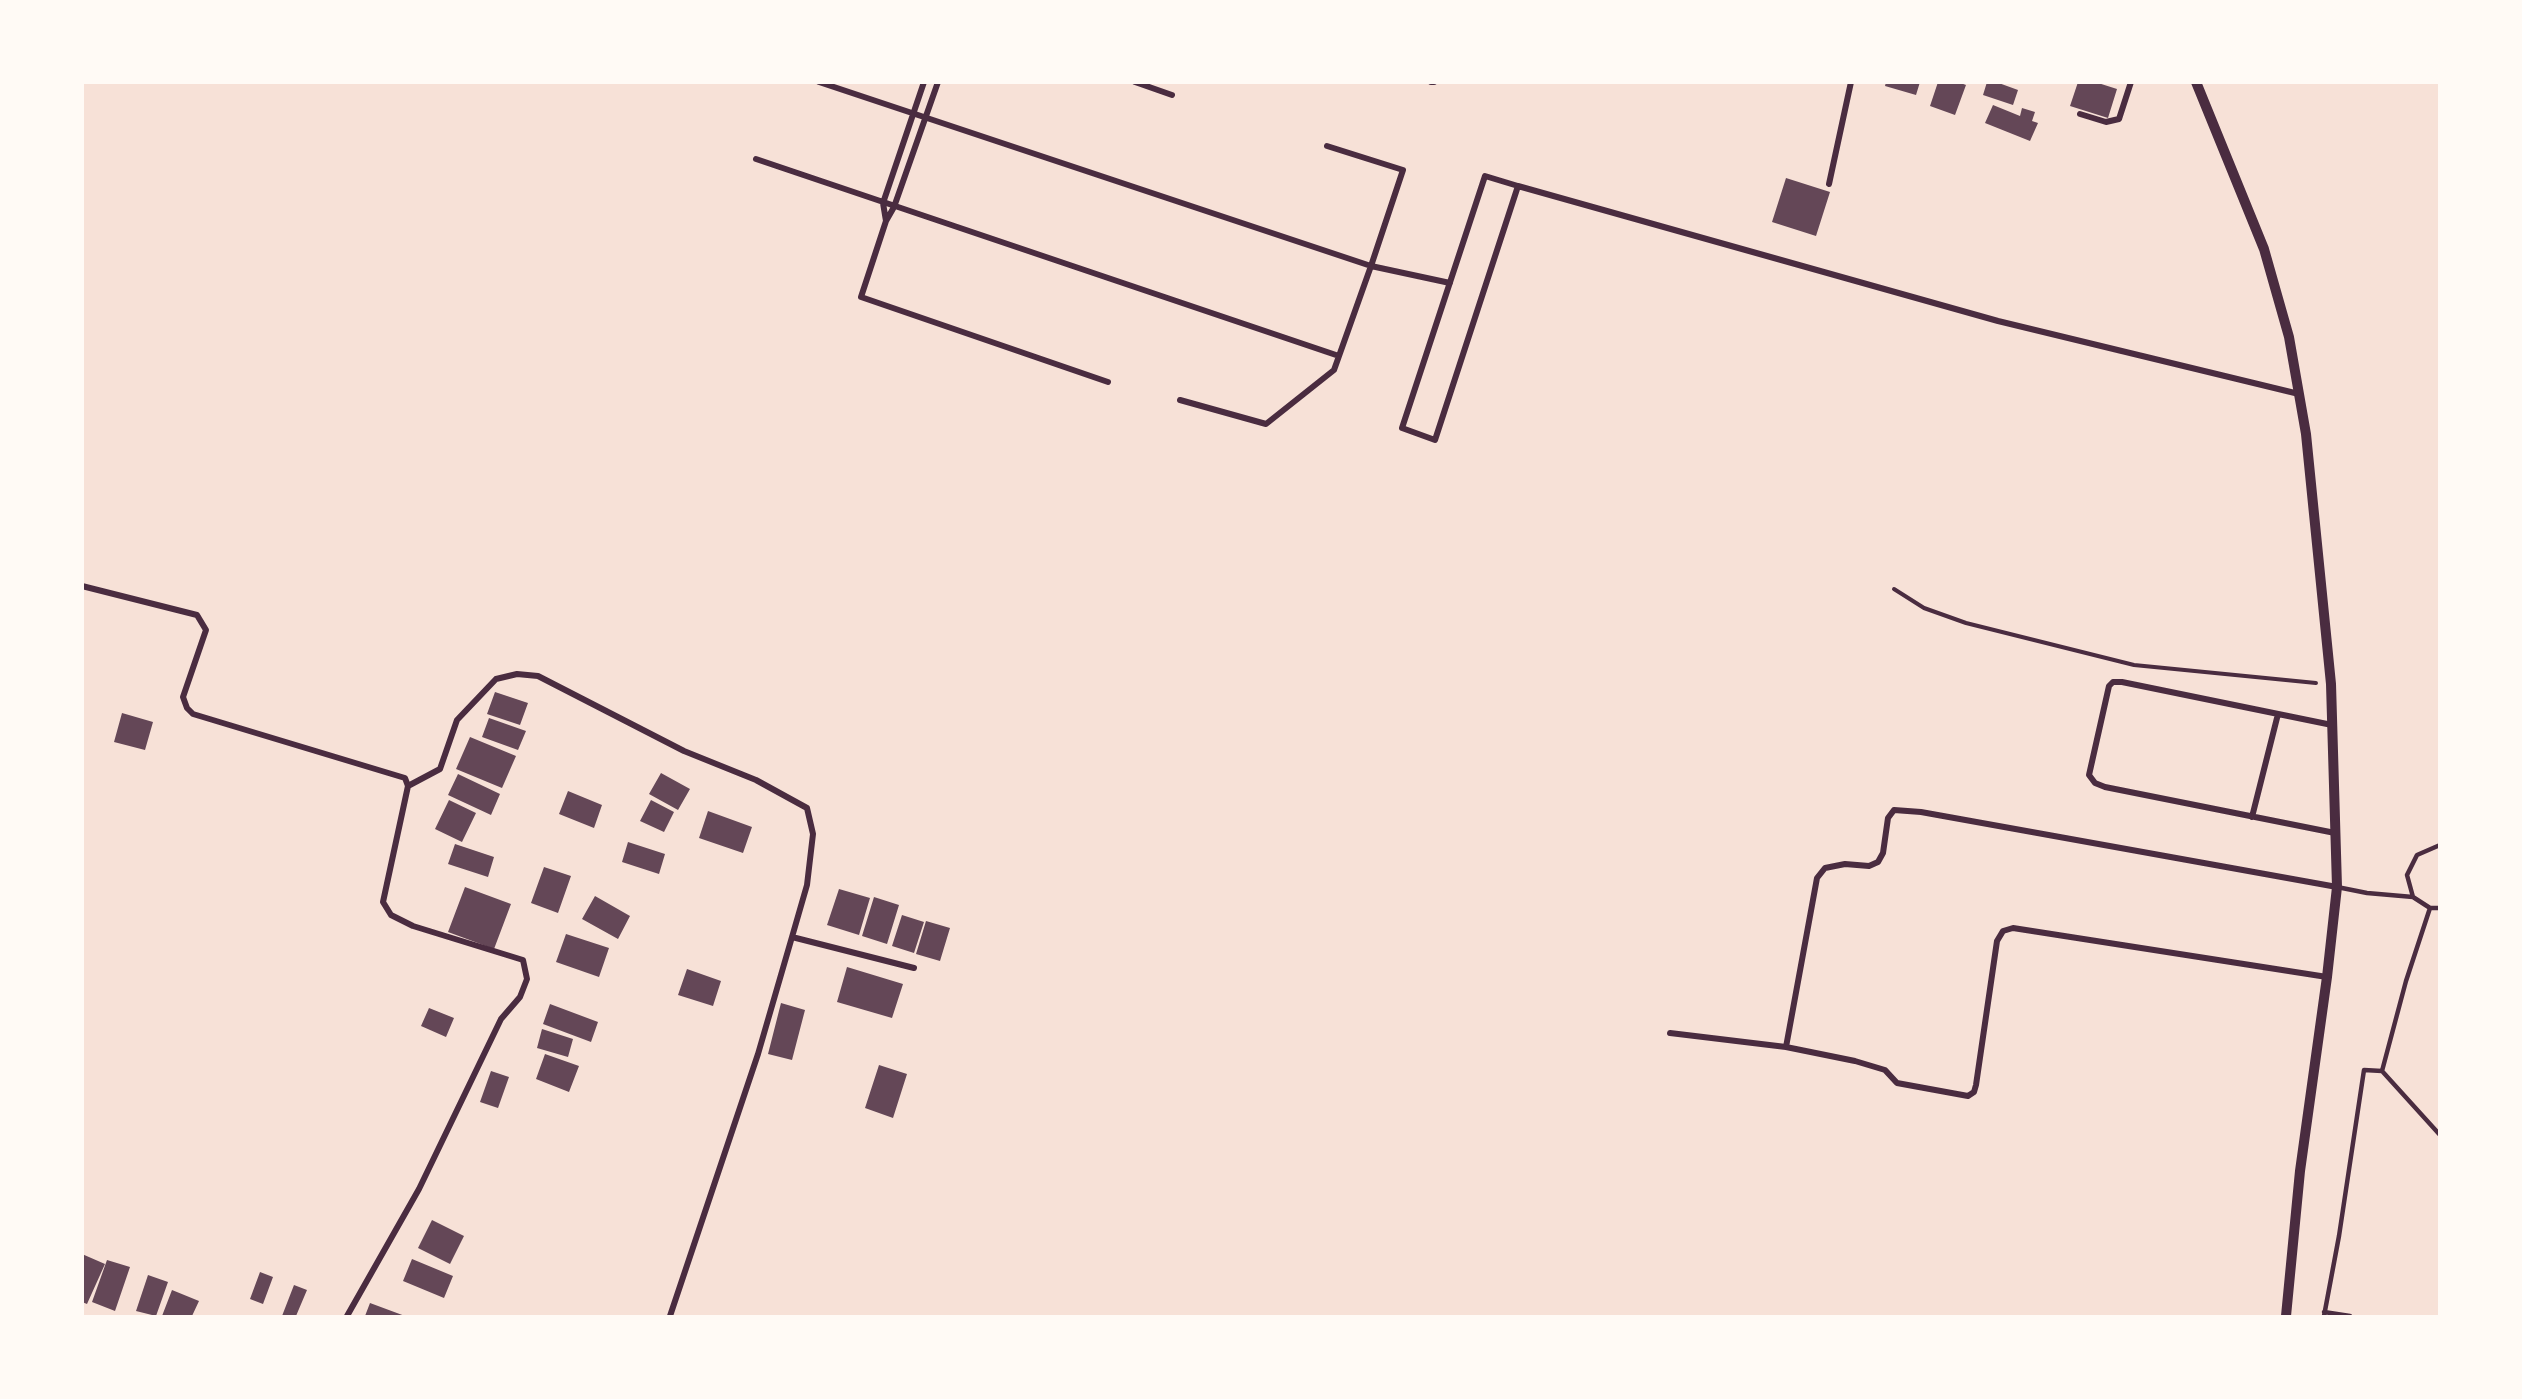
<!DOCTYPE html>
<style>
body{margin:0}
#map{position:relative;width:2522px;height:1399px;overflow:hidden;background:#f7e1d7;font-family:"PT Serif",serif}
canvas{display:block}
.frame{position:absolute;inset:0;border:84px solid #fffaf5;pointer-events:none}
</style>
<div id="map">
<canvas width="2522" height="1399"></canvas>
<div class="frame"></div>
</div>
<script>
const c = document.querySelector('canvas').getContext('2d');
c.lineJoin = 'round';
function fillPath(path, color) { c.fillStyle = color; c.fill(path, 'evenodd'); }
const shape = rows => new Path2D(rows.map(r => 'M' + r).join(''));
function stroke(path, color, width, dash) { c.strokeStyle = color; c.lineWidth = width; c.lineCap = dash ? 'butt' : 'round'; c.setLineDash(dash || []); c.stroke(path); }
fillPath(shape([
 [1886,82,1920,82,1916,95,1885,86],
 [1938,82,1958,82,1966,85,1955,115,1930,106],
 [1987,82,1996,82,2018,90,2013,105,1983,95],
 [2078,82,2095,82,2117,89,2108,118,2070,106],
 [1993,105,2020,116,2022,108,2035,112,2032,121,2038,123,2030,141,1985,123],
 [1786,178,1830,192,1816,236,1772,222],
 [495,692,528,703,520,725,487,714],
 [122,713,153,722,145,750,114,742],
 [489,718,526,731,518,750,482,737],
 [470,737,516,756,502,788,456,769],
 [661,773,690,789,678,810,649,794],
 [458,774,500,794,491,815,448,795],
 [568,791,602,805,594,828,559,814],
 [449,800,476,813,462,842,435,829],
 [651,800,674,812,664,832,640,821],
 [708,811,752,827,743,853,699,838],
 [628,842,665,854,659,874,622,862],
 [455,844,494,857,488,877,448,864],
 [544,867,571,876,558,913,531,903],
 [465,887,511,904,494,949,448,932],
 [839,889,870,898,859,935,827,925],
 [595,896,630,916,618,939,582,919],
 [874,897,899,905,887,944,862,936],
 [902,915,924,922,914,953,892,946],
 [926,921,950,928,940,961,916,954],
 [566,934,609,948,599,977,556,962],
 [847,967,903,984,892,1018,837,1002],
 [687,969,721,981,713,1006,678,995],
 [781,1003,805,1010,792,1060,768,1054],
 [550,1004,598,1022,591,1042,543,1024],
 [429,1008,454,1018,446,1037,421,1026],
 [542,1029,573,1039,568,1057,537,1048],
 [545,1054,579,1066,569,1092,536,1079],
 [879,1065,907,1074,893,1118,865,1108],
 [491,1071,509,1077,498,1108,480,1102],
 [432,1220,464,1236,450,1264,418,1248],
 [82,1254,105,1264,87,1304,82,1302],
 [412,1259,453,1276,444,1298,403,1281],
 [107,1260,130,1267,115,1311,92,1302],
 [260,1272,273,1277,263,1304,250,1299],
 [148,1275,168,1282,156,1316,136,1311],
 [294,1285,307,1290,296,1316,282,1316],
 [172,1290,199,1301,192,1316,162,1316],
 [370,1303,405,1316,365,1316]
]), '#644757');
stroke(shape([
 [1894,589,1924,608,1966,623,2134,665,2316,683]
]), '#4a2c40', 4);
stroke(shape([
 [2440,845,2417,855,2407,875,2413,897,2430,908,2440,908],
 [2337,887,2367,893,2413,897],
 [2430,908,2406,981,2382,1071,2440,1135],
 [2324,1312,2350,1316],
 [2324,1316,2339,1236,2364,1070,2382,1071]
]), '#4a2c40', 4.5);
stroke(shape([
 [819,82,1371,266,1403,170,1327,146],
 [924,82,883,203,886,221,894,207,938,82],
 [1135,82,1172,95],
 [1431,82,1434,82],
 [2080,114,2106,122,2119,119,2131,82],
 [756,159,1339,356,1371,266,1450,283],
 [1485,176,1518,186,1435,440,1402,428,1485,176],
 [1829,184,1851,82],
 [1518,186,1998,321,2299,394],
 [886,221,861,297,1108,382],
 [1180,400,1266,424,1334,370,1339,356],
 [82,586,197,615,206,630,183,697,187,708,193,714,405,778,408,786,383,902,391,915,413,926,523,960,527,979,520,997,501,1019,419,1189,347,1316],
 [2332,725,2122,682,2113,682,2109,686,2089,775,2095,783,2105,787,2335,833],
 [408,786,440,769,457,720,496,679,517,674,538,676,684,751,756,780,807,808,813,834,807,885,792,937],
 [2252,817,2278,714],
 [1670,1033,1786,1047,1855,1061,1885,1070,1897,1083,1968,1096,1974,1092,1976,1085,1997,941,2003,931,2013,928,2327,977],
 [1786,1047,1817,878,1825,868,1845,864,1869,866,1878,862,1883,853,1888,818,1894,810,1921,812,2337,887],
 [670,1316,758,1054,792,937,914,968]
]), '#4a2c40', 6);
stroke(shape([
 [2196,82,2264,249,2289,337,2306,434,2331,684,2337,887,2327,977,2300,1171,2286,1316]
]), '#4a2c40', 10);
</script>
